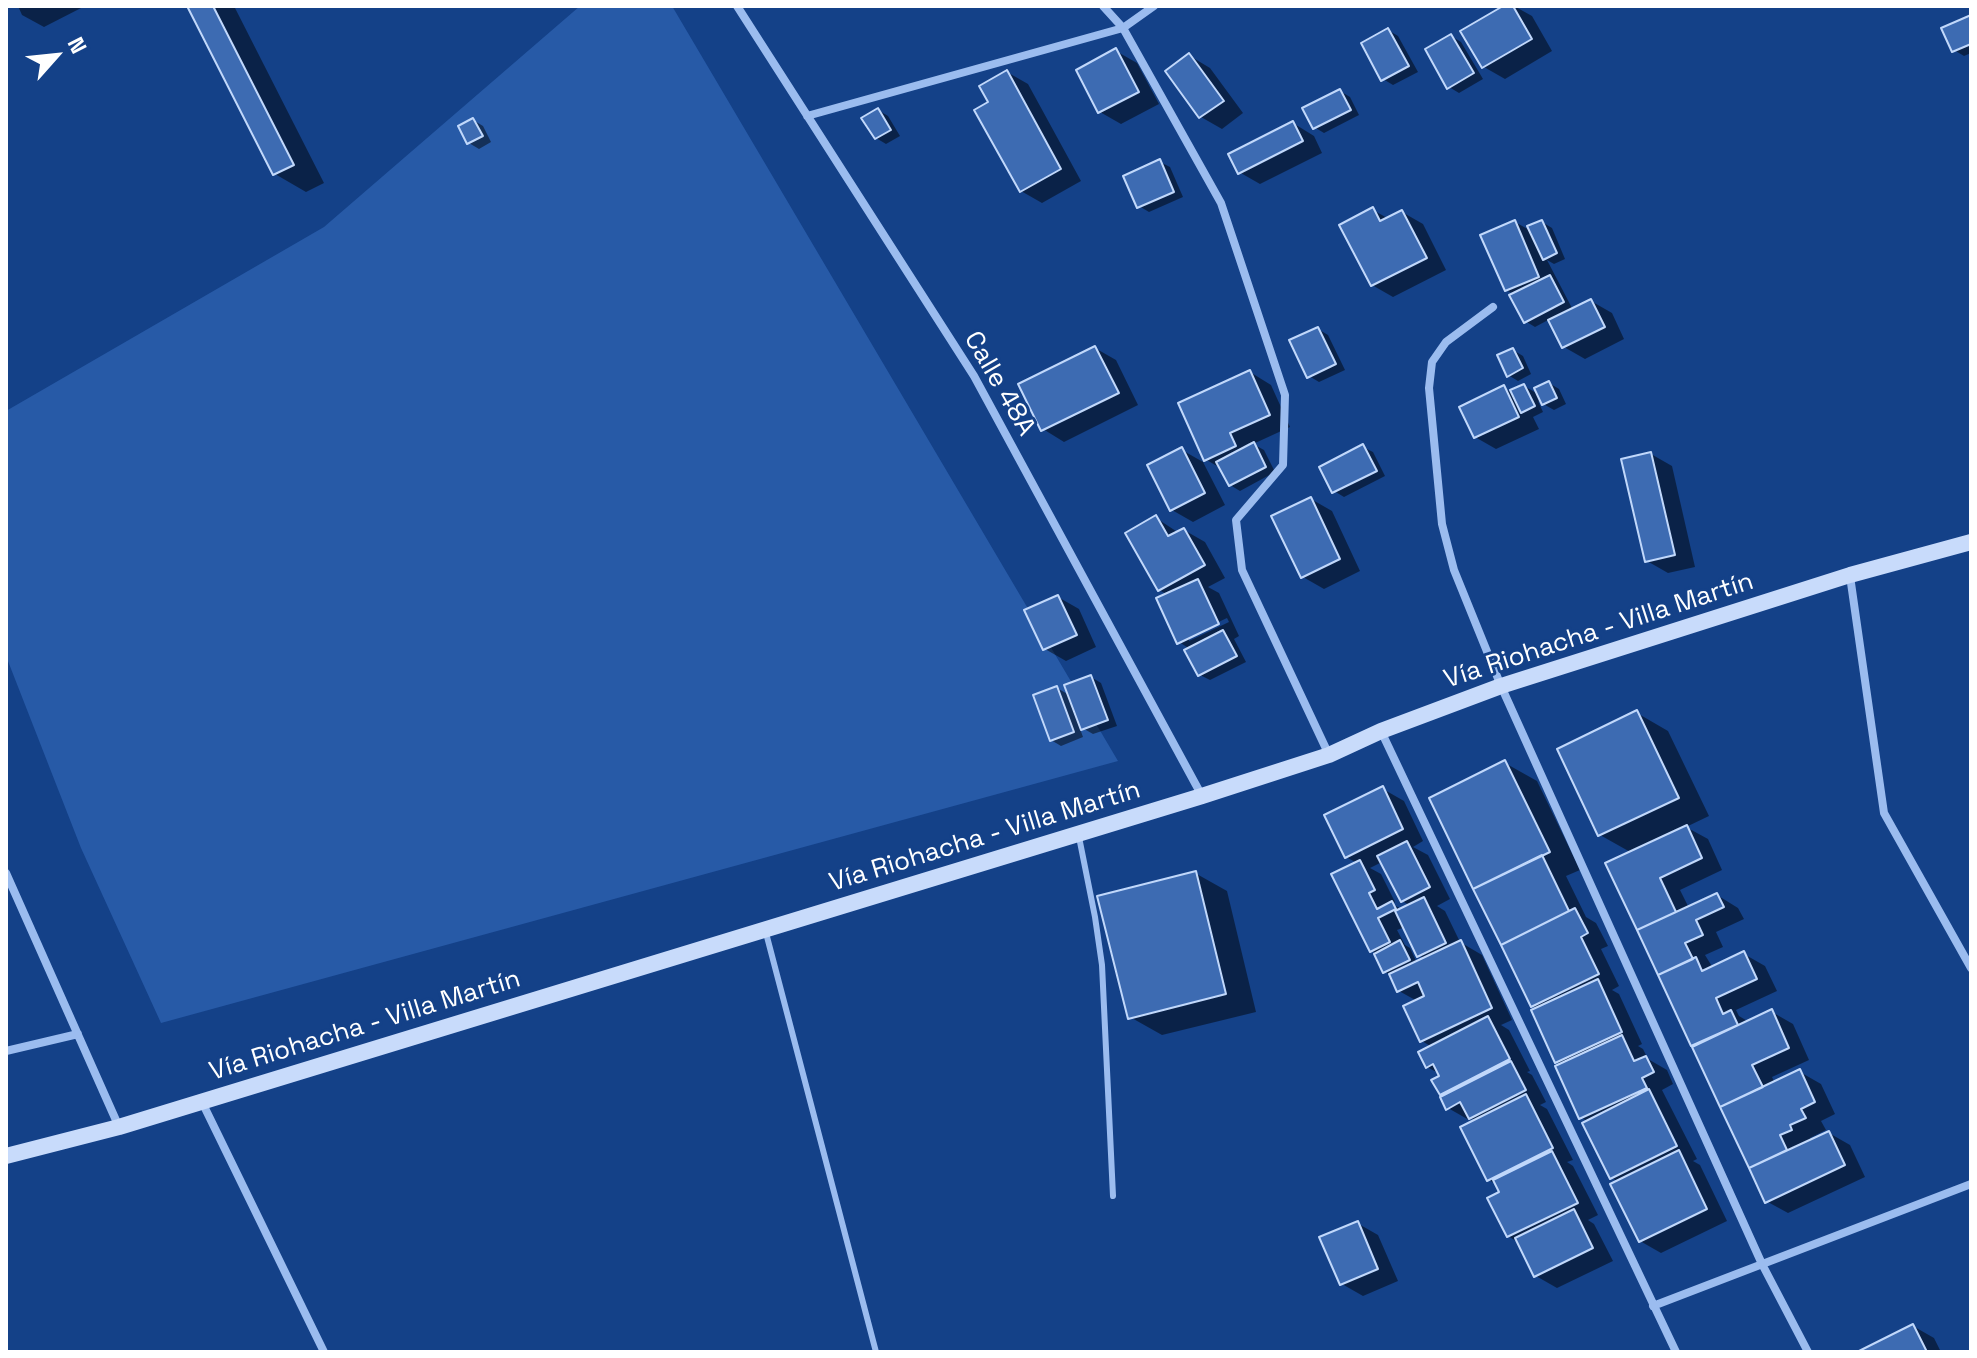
<!DOCTYPE html>
<meta charset="utf-8">
<style>
body{margin:0}
#map{position:relative;width:1977px;height:1358px;overflow:hidden;background:#144188;font-family:"Space Grotesk",sans-serif}
canvas{display:block}
.frame{position:absolute;inset:0;border:8px solid #fff;pointer-events:none}
.north{position:absolute;left:16px;top:16px;width:80px;height:80px;-webkit-text-stroke:6px #144188;paint-order:stroke;rotate:63deg;font-size:22px;font-weight:700;line-height:32px;text-align:center;color:#fff}
.north::after{content:'';display:block;margin:auto;width:28px;height:36px;background:#fff;clip-path:polygon(50% 0,100% 100%,50% 72%,0 100%)}
</style>
<div id="map">
<canvas width="1977" height="1358"></canvas>
<div class="frame"></div>
<div class="north">N</div>
</div>
<script>
const c = document.querySelector('canvas').getContext('2d');
c.lineJoin = 'round';
function fillPath(path, color) { c.fillStyle = color; c.fill(path, 'evenodd'); }
const shape = rows => new Path2D(rows.map(r => 'M' + r).join(''));
function stroke(path, color, width, dash) { c.strokeStyle = color; c.lineWidth = width; c.lineCap = dash ? 'butt' : 'round'; c.setLineDash(dash || []); c.stroke(path); }
function write(font, color, halo, rows, align = 'center') {
  c.font = font + ' "Space Grotesk",sans-serif'; c.lineWidth = 6; c.setLineDash([]); c.textBaseline = 'middle'; c.strokeStyle = halo; c.fillStyle = color; for (const [text, x, y, turn = 0] of rows) {
    c.save(); c.translate(x, y); c.rotate((+turn || 0) * Math.PI / 180); c.textAlign = isNaN(turn) ? turn : align; if (halo) c.strokeText(text, 0, 0); c.fillText(text, 0, 0); c.restore();
  }
}
fillPath(shape([
 [580,6,672,6,1118,761,161,1023,81,848,6,656,6,411,324,227]
]), '#275aa7');
fillPath(shape([
 [18,6,85,6,44,27,22,15],
 [189,6,234,6,324,183,306,192,275,174],
 [1507,6,1514,6,1532,16,1552,51,1505,79,1484,67],
 [1971,17,1971,53,1964,56,1954,50],
 [1388,30,1398,36,1418,72,1393,85,1383,79],
 [1451,36,1461,42,1483,79,1459,93,1449,87],
 [1116,51,1137,63,1159,104,1121,124,1100,112],
 [1190,56,1210,68,1243,113,1222,129,1201,117],
 [1007,72,1028,84,1081,181,1042,203,1021,191,991,103],
 [1340,91,1350,97,1359,115,1324,133,1314,127],
 [878,110,888,116,900,136,886,144,876,138],
 [473,120,483,126,491,142,479,149,469,143],
 [1293,123,1314,136,1322,153,1260,184,1239,172],
 [1160,162,1170,167,1183,197,1149,212,1139,206],
 [1373,210,1389,219,1402,212,1423,224,1446,270,1393,297,1372,285],
 [1515,222,1533,232,1542,222,1552,228,1565,259,1554,264,1547,260,1573,310,1591,301,1612,313,1624,339,1585,359,1564,347,1550,319,1535,327,1525,321,1515,295,1506,290],
 [1318,329,1328,335,1345,370,1319,382,1309,376],
 [1095,348,1116,360,1138,405,1064,442,1043,429],
 [1513,350,1523,356,1531,374,1518,381,1508,375],
 [1250,372,1271,385,1290,427,1253,444,1264,450,1275,472,1240,491,1230,485,1222,469,1205,459],
 [1549,383,1559,389,1566,404,1554,410,1538,401,1543,412,1533,417,1539,429,1496,449,1475,437,1504,388,1511,392,1524,386,1540,395],
 [1363,447,1373,452,1385,476,1344,497,1334,491],
 [1182,450,1203,462,1225,505,1193,522,1172,510],
 [1651,454,1672,466,1695,567,1668,573,1647,561],
 [1311,499,1332,511,1360,571,1324,589,1303,577],
 [1156,518,1179,533,1184,530,1205,542,1225,578,1208,587,1219,593,1239,636,1234,639,1246,662,1210,680,1200,675,1190,649,1179,642,1168,595,1159,590],
 [1227,618,1229,622,1189,641,1189,636],
 [1058,597,1079,609,1096,647,1066,661,1045,649],
 [1091,677,1101,683,1117,726,1093,734,1079,726,1083,737,1061,746,1051,740,1057,688,1071,696],
 [1637,713,1668,731,1709,816,1686,827,1708,839,1722,870,1680,890,1689,908,1717,895,1738,908,1744,919,1716,932,1723,947,1705,955,1713,968,1744,954,1765,966,1777,991,1736,1010,1739,1016,1749,1022,1772,1012,1793,1024,1809,1060,1772,1077,1775,1083,1800,1072,1821,1084,1835,1114,1821,1121,1826,1130,1810,1138,1812,1141,1829,1133,1850,1145,1865,1177,1788,1213,1766,1201,1608,864,1632,853,1600,835],
 [1505,763,1537,781,1580,870,1566,876,1586,917,1596,923,1608,946,1601,949,1619,986,1612,990,1619,994,1642,1044,1638,1046,1643,1049,1648,1059,1667,1070,1673,1084,1662,1090,1697,1159,1693,1161,1700,1165,1727,1221,1661,1253,1640,1241,1619,1182,1612,1178,1588,1122,1581,1117,1562,1065,1556,1061,1538,1009,1532,1006],
 [1383,789,1404,801,1423,841,1413,847,1428,855,1450,899,1437,906,1445,911,1460,942,1482,955,1512,1020,1501,1025,1509,1030,1530,1071,1527,1072,1532,1075,1546,1102,1540,1105,1547,1109,1573,1160,1567,1162,1573,1166,1598,1215,1588,1220,1594,1224,1613,1261,1557,1288,1536,1276,1519,1243,1508,1236,1502,1193,1497,1185,1489,1180,1477,1121,1472,1119,1469,1120,1448,1108,1446,1096,1441,1094,1440,1074,1427,1067,1432,1047,1422,1041,1417,1001,1399,991,1392,976,1385,972,1375,953,1371,950,1357,863,1346,857],
 [1382,862,1402,901,1411,906,1403,910,1392,904,1395,902,1381,874,1370,868],
 [1405,927,1419,955,1425,959,1417,963,1410,948,1405,945,1397,930],
 [1195,873,1227,891,1256,1012,1162,1035,1130,1017],
 [1357,1223,1378,1235,1398,1281,1363,1296,1342,1284],
 [1913,1326,1934,1338,1941,1352,1861,1352]
]), '#0007');
const building = shape([
 [187,6,213,6,294,165,273,175,187,6],
 [1503,6,1513,6,1532,39,1482,68,1460,31,1503,6],
 [1971,15,1971,44,1952,52,1941,28,1971,15],
 [1388,28,1409,66,1381,81,1361,43,1388,28],
 [1451,34,1474,73,1447,89,1425,49,1451,34],
 [1116,48,1139,92,1098,113,1076,70,1116,48],
 [1189,53,1224,101,1199,118,1165,71,1189,53],
 [1007,70,1061,169,1020,192,974,110,988,102,979,86,1007,70],
 [1340,89,1351,110,1313,129,1302,108,1340,89],
 [878,108,891,130,875,139,861,118,878,108],
 [473,118,483,136,467,144,458,126,473,118],
 [1293,121,1303,141,1238,174,1228,154,1293,121],
 [1160,159,1174,192,1137,208,1123,176,1160,159],
 [1373,207,1380,221,1402,210,1427,258,1371,286,1339,225,1373,207],
 [1515,220,1539,277,1505,291,1480,235,1515,220],
 [1542,220,1557,253,1543,260,1527,226,1542,220],
 [1550,275,1564,302,1524,323,1509,295,1550,275],
 [1591,299,1605,327,1562,348,1548,320,1591,299],
 [1318,327,1336,364,1307,378,1289,340,1318,327],
 [1095,346,1119,393,1041,431,1018,384,1095,346],
 [1513,348,1523,368,1507,377,1497,355,1513,348],
 [1250,370,1270,415,1230,433,1236,446,1204,461,1178,403,1250,370],
 [1549,381,1557,398,1542,405,1534,388,1549,381],
 [1524,384,1535,406,1521,413,1510,390,1524,384],
 [1504,385,1519,417,1474,438,1459,407,1504,385],
 [1254,442,1266,467,1229,486,1216,462,1254,442],
 [1363,444,1377,471,1332,493,1319,467,1363,444],
 [1182,447,1205,493,1170,511,1147,465,1182,447],
 [1651,452,1675,555,1645,562,1621,459,1651,452],
 [1311,497,1340,559,1301,578,1271,516,1311,497],
 [1156,515,1168,536,1184,528,1205,565,1158,591,1125,533,1156,515],
 [1198,579,1219,624,1177,644,1156,598,1198,579],
 [1058,595,1077,635,1043,650,1024,610,1058,595],
 [1223,630,1237,656,1198,676,1184,650,1223,630],
 [1091,675,1108,720,1081,730,1064,685,1091,675],
 [1057,686,1074,732,1050,741,1033,695,1057,686],
 [1637,710,1679,798,1598,836,1557,749,1637,710],
 [1505,760,1550,852,1473,889,1429,798,1505,760],
 [1383,786,1403,829,1345,858,1324,815,1383,786],
 [1687,825,1702,858,1660,878,1676,912,1637,930,1605,863,1687,825],
 [1407,841,1430,887,1401,902,1377,856,1407,841],
 [1542,855,1569,911,1501,945,1473,889,1542,855],
 [1360,860,1375,890,1369,893,1377,909,1392,901,1396,909,1378,918,1390,942,1370,952,1331,874,1360,860],
 [1196,871,1226,994,1128,1019,1097,896,1196,871],
 [1717,893,1724,907,1696,920,1703,935,1685,943,1693,959,1658,975,1637,930,1717,893],
 [1424,897,1446,943,1417,957,1395,911,1424,897],
 [1575,908,1588,933,1581,937,1599,974,1531,1007,1501,945,1575,908],
 [1400,940,1410,960,1383,973,1374,954,1400,940],
 [1461,940,1492,1008,1420,1042,1403,1006,1424,996,1418,982,1397,992,1389,974,1461,940],
 [1744,951,1757,979,1716,998,1723,1014,1731,1010,1738,1025,1691,1046,1658,975,1696,957,1702,971,1744,951],
 [1598,979,1622,1032,1555,1063,1531,1010,1598,979],
 [1772,1009,1789,1048,1752,1065,1763,1087,1720,1107,1692,1047,1772,1009],
 [1488,1016,1510,1059,1440,1095,1431,1080,1439,1076,1433,1064,1426,1068,1418,1052,1488,1016],
 [1622,1035,1634,1061,1646,1056,1654,1072,1642,1078,1647,1088,1579,1119,1555,1066,1622,1035],
 [1511,1061,1526,1090,1469,1119,1460,1102,1446,1110,1440,1097,1511,1061],
 [1800,1069,1815,1102,1801,1109,1806,1118,1790,1125,1792,1130,1780,1135,1787,1150,1749,1168,1720,1107,1800,1069],
 [1649,1089,1677,1146,1610,1179,1582,1123,1649,1089],
 [1526,1094,1553,1148,1487,1181,1460,1127,1526,1094],
 [1829,1131,1845,1165,1765,1203,1749,1168,1829,1131],
 [1679,1150,1707,1209,1639,1242,1610,1184,1679,1150],
 [1552,1151,1578,1203,1507,1237,1487,1198,1499,1192,1493,1180,1552,1151],
 [1574,1209,1593,1248,1534,1277,1515,1238,1574,1209],
 [1358,1221,1378,1269,1340,1285,1319,1237,1358,1221],
 [1913,1324,1927,1352,1857,1352,1913,1324]
]);
fillPath(building, '#3d6bb2');
stroke(building, '#c1d8fb', 2);
stroke(shape([
 [1079,837,1095,917,1102,965,1113,1196],
 [766,933,876,1352]
]), '#9bbcef', 6);
stroke(shape([
 [737,6,974,376,1202,796],
 [1103,6,1123,28,1221,203,1285,395,1283,465,1236,520,1242,570,1329,755],
 [807,116,1123,28,1154,6],
 [1493,307,1446,342,1432,362,1429,388,1442,524,1454,570,1501,686,1762,1264,1808,1352],
 [1850,576,1884,813,1971,968],
 [1381,731,1676,1352],
 [6,873,119,1127],
 [6,1051,78,1034],
 [202,1102,324,1352],
 [1653,1306,1971,1184]
]), '#9bbcef', 8);
stroke(shape([
 [6,1156,119,1127,1202,796,1329,755,1381,731,1501,686,1850,575,1971,542]
]), '#c8dbfb', 16);
write('26px', '#fff', '#144188', [
 ["Calle 48A",999,384,60],
 ["Vía Riohacha - Villa Martín",1599,631,-18],
 ["Vía Riohacha - Villa Martín",985,837,-17],
 ["Vía Riohacha - Villa Martín",365,1026,-17]
]);
</script>
